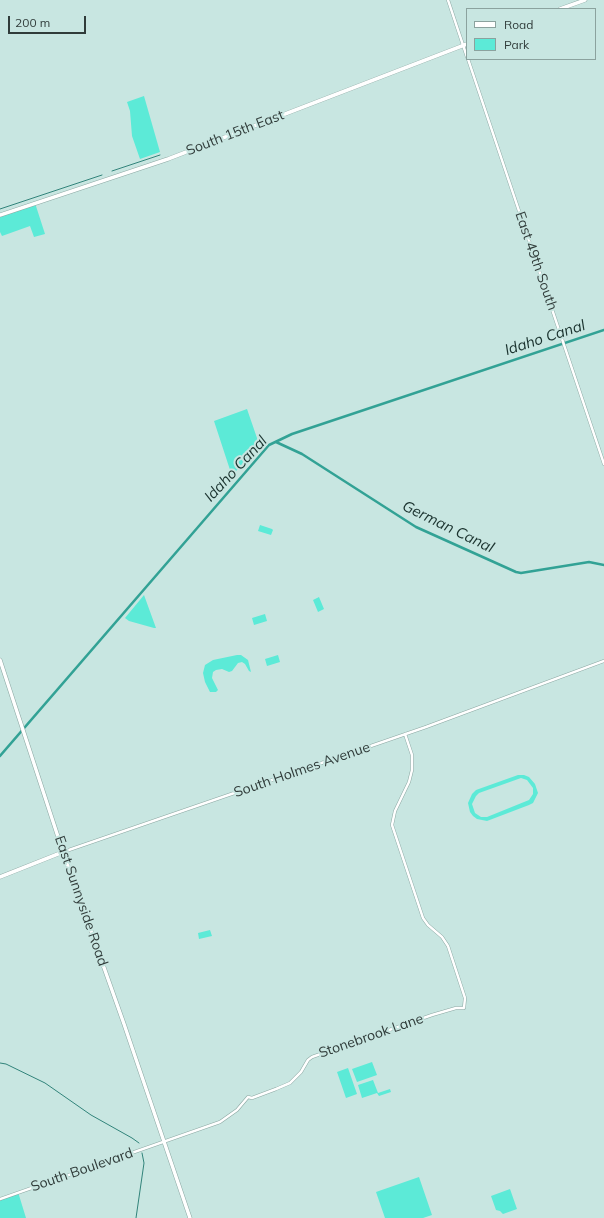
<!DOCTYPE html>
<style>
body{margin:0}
#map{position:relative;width:604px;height:1218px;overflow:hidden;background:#c8e6e1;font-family:Mulish,sans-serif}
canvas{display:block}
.legend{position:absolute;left:466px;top:8px;width:130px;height:52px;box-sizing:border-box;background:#c8e6e1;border:1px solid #8ba29e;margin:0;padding:5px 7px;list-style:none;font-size:12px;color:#303c3a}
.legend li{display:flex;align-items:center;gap:8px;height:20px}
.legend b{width:20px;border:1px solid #8ba29e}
.scale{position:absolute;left:8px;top:16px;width:78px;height:18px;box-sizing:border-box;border:2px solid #303c3a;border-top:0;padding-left:5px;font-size:12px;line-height:14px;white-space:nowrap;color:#303c3a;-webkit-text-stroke:3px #c8e6e1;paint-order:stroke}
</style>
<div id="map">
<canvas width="604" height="1218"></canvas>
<ul class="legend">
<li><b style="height:5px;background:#fff"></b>Road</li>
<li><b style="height:11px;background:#5cead7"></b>Park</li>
</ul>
<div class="scale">200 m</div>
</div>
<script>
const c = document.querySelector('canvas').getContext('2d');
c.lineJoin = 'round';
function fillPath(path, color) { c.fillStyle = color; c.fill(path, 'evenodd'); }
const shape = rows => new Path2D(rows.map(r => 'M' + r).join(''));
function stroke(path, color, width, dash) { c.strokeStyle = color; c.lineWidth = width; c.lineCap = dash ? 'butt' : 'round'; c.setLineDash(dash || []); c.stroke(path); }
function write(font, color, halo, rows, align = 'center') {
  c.font = font + ' Mulish,sans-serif'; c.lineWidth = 4; c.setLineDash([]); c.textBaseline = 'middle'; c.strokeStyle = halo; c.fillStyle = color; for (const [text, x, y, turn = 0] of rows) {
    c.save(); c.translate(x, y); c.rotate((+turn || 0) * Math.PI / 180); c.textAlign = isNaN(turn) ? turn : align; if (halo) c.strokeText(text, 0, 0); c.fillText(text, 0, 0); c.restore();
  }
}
fillPath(shape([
 [144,96,160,152,140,159,132,136,130,111,127,102],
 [35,203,45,234,34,237,30,226,2,236,0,232,0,215],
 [247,409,257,438,257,446,232,476,214,421],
 [260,525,272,529,273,530,271,535,258,531],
 [144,595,156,628,154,628,129,621,125,618],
 [319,597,324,609,318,612,313,600],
 [265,614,267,621,254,625,252,618],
 [237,655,241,655,248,660,251,672,249,671,245,664,242,662,238,663,232,671,229,672,222,669,216,670,213,672,212,678,218,690,216,692,210,692,205,682,203,673,205,665,213,660],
 [278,655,280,662,267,666,265,659],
 [518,775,524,775,529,777,535,784,538,793,533,803,529,805,487,821,477,819,473,816,470,812,468,803,472,794,476,790],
 [521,778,527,780,533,788,533,794,529,800,487,817,481,817,475,813,472,804,476,796,479,793],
 [210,930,212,936,199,939,198,933],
 [372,1062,377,1075,357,1082,352,1069],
 [348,1068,357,1094,346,1098,337,1072],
 [373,1080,378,1093,390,1089,391,1092,379,1096,377,1093,362,1098,358,1085],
 [419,1177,432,1215,423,1218,385,1218,376,1192],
 [510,1189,517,1209,503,1214,500,1211,496,1210,491,1196],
 [18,1192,26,1218,0,1218,0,1199]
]), '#5cead7');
stroke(shape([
 [112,171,160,155],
 [0,209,102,175],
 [0,1063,6,1064,45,1083,91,1115,132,1138,139,1143],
 [136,1218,144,1163,142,1153]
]), '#31837a', 1);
stroke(shape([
 [276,442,302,454,416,527,516,572,521,573,589,562,604,565],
 [0,756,269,445,292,434,604,330]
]), '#32a295', 2.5);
const minor = shape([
 [448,0,467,57],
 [468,59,604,464],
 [63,852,426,727,604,661],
 [0,1199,220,1122,237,1110,248,1097,252,1098,276,1089,290,1083,301,1072,308,1060,312,1057,432,1015,456,1008,464,1008,465,998,448,946,442,937,428,925,423,918,392,825,395,811,409,782,412,770,412,755,405,734]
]);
const major = shape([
 [560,9,585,0],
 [0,215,168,159,467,44],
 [0,660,63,852,124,1024,190,1218],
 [0,877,63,852]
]);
stroke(minor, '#8ba7a2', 3.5);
stroke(major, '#8ba7a2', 4.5);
stroke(minor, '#fff', 2.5);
stroke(major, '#fff', 3.5);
write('14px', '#303c3a', '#c8e6e1', [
 ["South 15th East",235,133,-21],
 ["East 49th South",536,261,71],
 ["South Holmes Avenue",302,770,-19],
 ["East Sunnyside Road",81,901,71],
 ["Stonebrook Lane",371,1036,-19],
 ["South Boulevard",82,1170,-19]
]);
write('italic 15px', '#1a322e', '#c8e6e1', [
 ["Idaho Canal",545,338,-18],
 ["Idaho Canal",236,469,-47],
 ["German Canal",448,527,26]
]);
</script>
